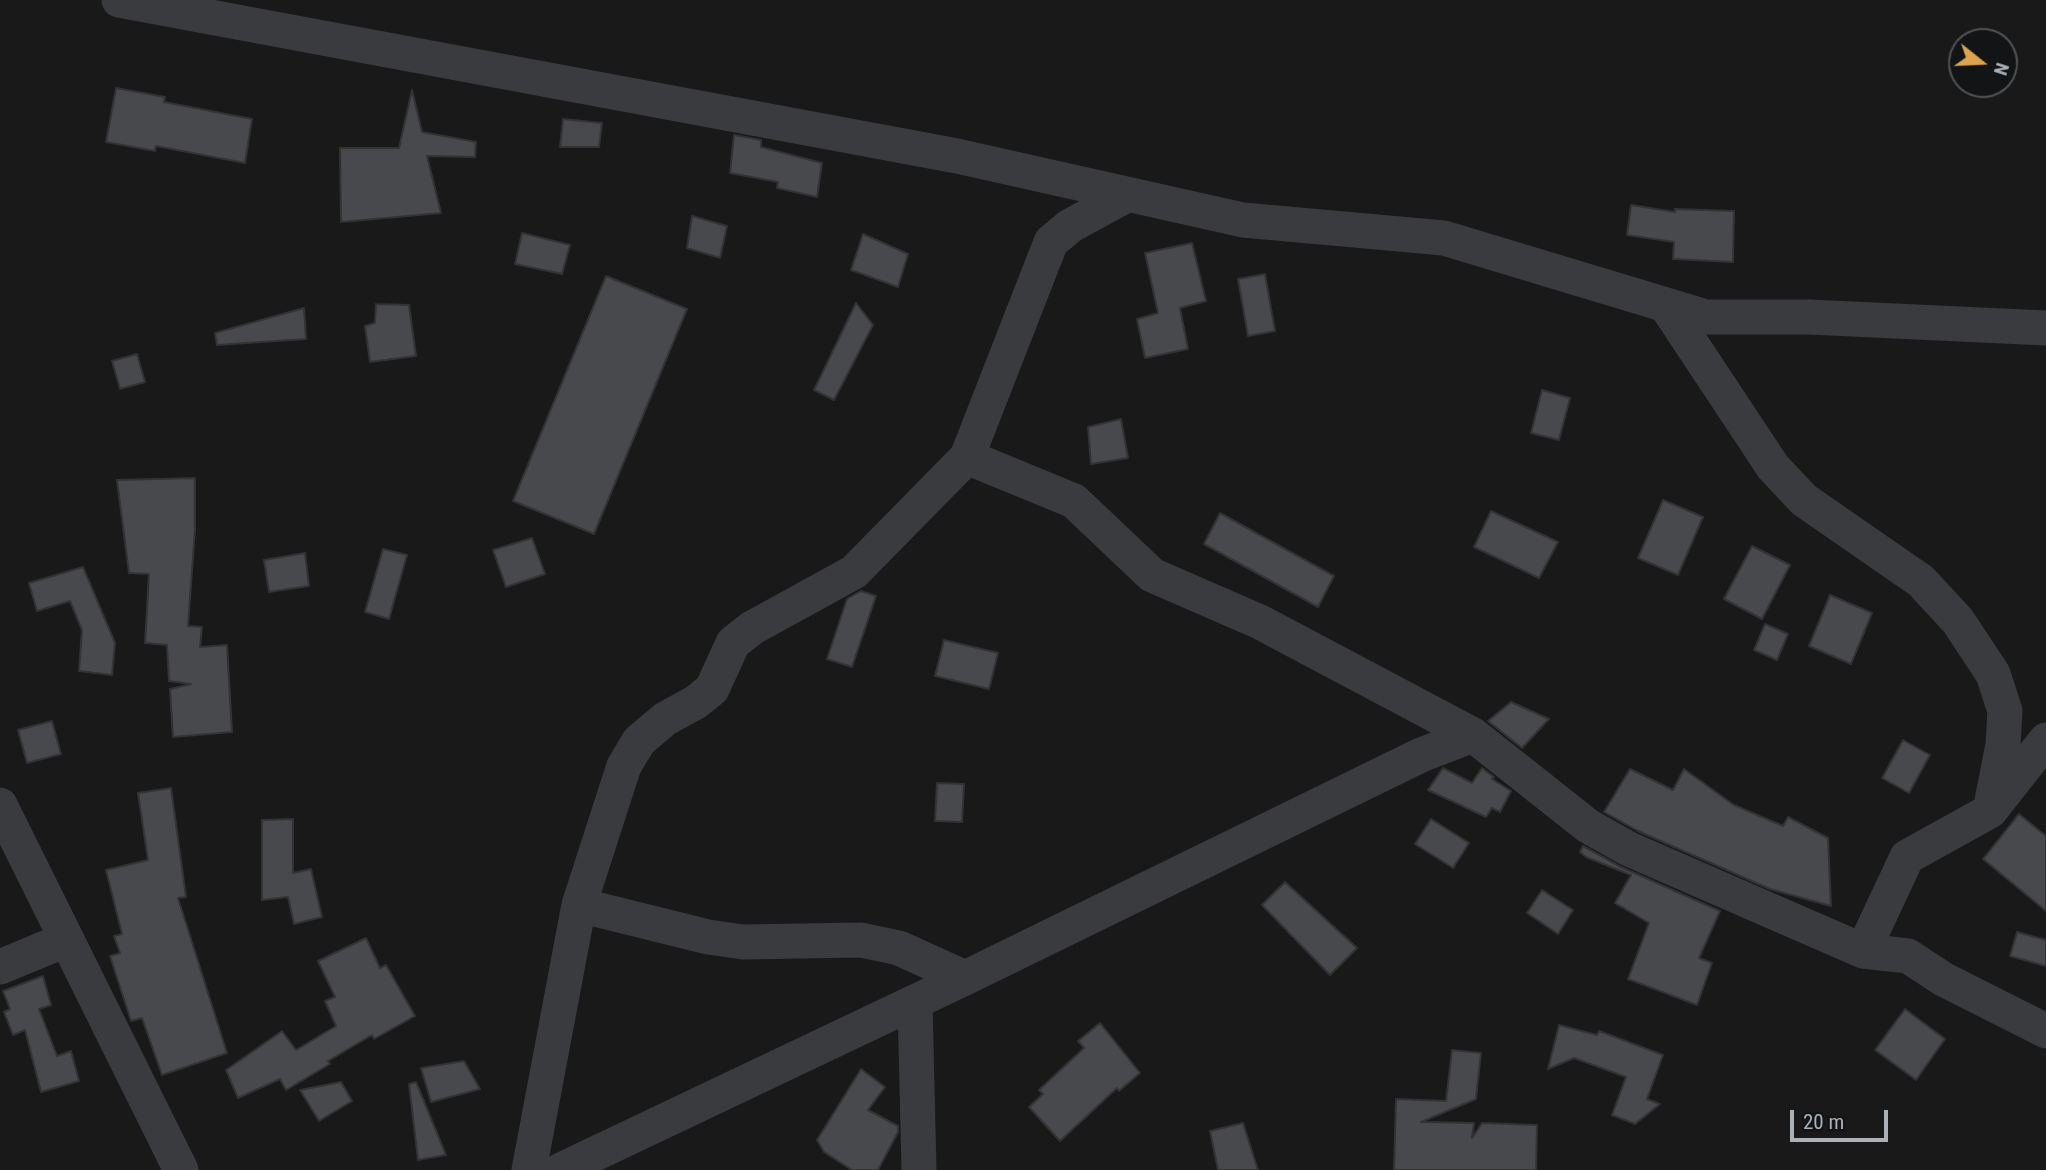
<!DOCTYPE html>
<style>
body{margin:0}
#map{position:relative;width:2046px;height:1170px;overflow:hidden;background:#19191a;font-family:"Roboto Condensed",sans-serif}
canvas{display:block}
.north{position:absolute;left:1948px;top:28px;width:70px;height:70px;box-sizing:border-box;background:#131415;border:2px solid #505356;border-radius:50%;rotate:108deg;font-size:19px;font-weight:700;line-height:28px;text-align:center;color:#acb1b8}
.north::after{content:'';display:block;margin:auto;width:24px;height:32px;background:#dda34e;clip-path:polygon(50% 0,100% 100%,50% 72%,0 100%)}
.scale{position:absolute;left:1790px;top:1110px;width:98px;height:32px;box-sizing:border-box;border:4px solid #acb1b8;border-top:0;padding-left:9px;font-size:21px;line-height:24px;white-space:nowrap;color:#acb1b8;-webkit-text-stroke:5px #131415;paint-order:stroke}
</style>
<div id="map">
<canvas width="2046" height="1170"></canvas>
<div class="north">N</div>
<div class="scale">20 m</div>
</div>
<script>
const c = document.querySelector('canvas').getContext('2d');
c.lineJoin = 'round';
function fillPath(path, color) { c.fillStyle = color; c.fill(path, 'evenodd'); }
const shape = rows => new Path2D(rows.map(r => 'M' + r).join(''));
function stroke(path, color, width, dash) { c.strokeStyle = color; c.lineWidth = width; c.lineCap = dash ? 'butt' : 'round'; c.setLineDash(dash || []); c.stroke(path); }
const building = shape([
 [116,88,165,97,164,102,252,119,245,163,156,146,155,151,106,142,116,88],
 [412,90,422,132,476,142,475,157,427,156,441,213,341,222,340,148,399,148,412,90],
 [563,119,602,123,599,147,560,147,563,119],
 [734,135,761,140,761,147,822,163,817,197,777,188,778,182,730,173,734,135],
 [1631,205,1675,212,1675,209,1734,211,1733,262,1673,259,1674,242,1627,235,1631,205],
 [692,216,727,226,720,258,687,248,692,216],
 [522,233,570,245,562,274,515,264,522,233],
 [863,234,908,254,898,287,851,270,863,234],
 [1192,243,1206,301,1180,308,1188,349,1145,358,1137,319,1158,313,1145,253,1192,243],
 [1265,274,1275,331,1248,336,1238,279,1265,274],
 [606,276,687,309,594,534,513,501,606,276],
 [856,303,873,325,834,400,814,390,856,303],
 [376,304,409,305,416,356,370,362,365,326,375,323,376,304],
 [304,308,306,339,217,345,215,333,304,308],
 [137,354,145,382,120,389,112,361,137,354],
 [1542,390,1570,398,1559,440,1531,433,1542,390],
 [1121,419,1128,458,1091,464,1088,427,1121,419],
 [195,478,195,529,188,626,202,627,200,647,227,645,232,732,173,737,170,689,191,684,169,681,167,645,145,643,149,574,129,573,117,480,195,478],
 [1663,500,1703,517,1678,575,1638,558,1663,500],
 [1491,511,1558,542,1539,578,1474,547,1491,511],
 [1220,513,1334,576,1318,607,1204,544,1220,513],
 [532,538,545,574,506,587,493,550,532,538],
 [1752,546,1790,565,1762,619,1724,599,1752,546],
 [383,549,407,555,389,619,365,612,383,549],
 [305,553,309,586,269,592,264,560,305,553],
 [83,567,115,643,112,675,79,671,82,630,70,601,37,611,29,583,83,567],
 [861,591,876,596,852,667,827,659,847,599,861,591],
 [1830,595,1872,613,1851,664,1809,646,1830,595],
 [1765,624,1788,634,1777,660,1754,650,1765,624],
 [944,640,998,653,989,689,935,676,944,640],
 [1511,702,1549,719,1522,748,1488,721,1511,702],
 [52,721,61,754,27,763,18,730,52,721],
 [1903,740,1930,755,1909,793,1882,778,1903,740],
 [1443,768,1472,783,1482,768,1494,777,1492,779,1511,791,1500,812,1492,808,1486,817,1428,790,1443,768],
 [1630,769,1673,790,1684,769,1734,805,1783,826,1788,817,1828,838,1831,906,1770,889,1638,831,1604,812,1630,769],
 [937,783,964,784,962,822,935,821,937,783],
 [171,788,186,897,178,898,227,1053,162,1075,142,1018,131,1021,110,956,120,953,114,936,122,934,106,870,148,860,138,793,171,788],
 [2019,814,2046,836,2046,911,1983,859,2019,814],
 [293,819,293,873,311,869,322,917,294,924,288,897,262,900,262,820,293,819],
 [1431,819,1469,843,1453,868,1415,844,1431,819],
 [1583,846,1621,867,1720,911,1699,958,1712,963,1697,1005,1628,979,1649,923,1615,903,1631,875,1586,857,1580,852,1583,846],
 [1285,882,1357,948,1330,975,1262,905,1285,882],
 [1542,890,1573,910,1558,934,1527,913,1542,890],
 [2017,932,2046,940,2046,966,2010,956,2017,932],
 [366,938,380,968,386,965,415,1016,374,1039,372,1035,328,1061,330,1064,286,1090,280,1079,238,1098,226,1070,282,1031,296,1050,336,1026,325,1001,335,997,318,961,366,938],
 [43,976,51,1005,39,1009,57,1056,71,1051,79,1081,41,1092,25,1030,13,1035,4,1012,10,1009,3,991,43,976],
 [1905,1009,1945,1039,1916,1080,1875,1050,1905,1009],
 [1100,1023,1140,1073,1119,1091,1117,1088,1060,1141,1029,1107,1043,1094,1039,1090,1084,1048,1078,1041,1100,1023],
 [1559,1025,1597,1035,1599,1031,1663,1055,1647,1099,1660,1104,1635,1124,1612,1115,1626,1077,1574,1058,1548,1069,1559,1025],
 [1452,1050,1481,1053,1476,1099,1421,1122,1474,1123,1472,1138,1482,1123,1537,1125,1536,1170,1394,1170,1396,1099,1446,1101,1452,1050],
 [464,1061,480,1089,431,1102,421,1068,464,1061],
 [861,1069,885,1087,868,1110,898,1126,898,1132,878,1170,852,1170,824,1152,817,1140,861,1069],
 [341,1082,352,1101,319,1121,300,1090,341,1082],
 [416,1082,446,1155,418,1160,409,1084,416,1082],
 [1243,1123,1258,1170,1218,1170,1210,1131,1243,1123]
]);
fillPath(building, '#48494c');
stroke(building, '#333336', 2);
stroke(shape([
 [119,0,957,156,1243,220,1444,238,1706,317,1809,317,2046,328],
 [1667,307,1773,467,1804,500,1921,581,1958,621,1993,674,2005,711,2003,745,1990,811],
 [967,457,1074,501,1152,575,1260,622,1473,735,1588,826,1629,849,1863,951,1908,956,1943,979,2046,1031],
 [0,805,181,1170],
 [579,905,708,937,743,942,861,940,899,948,965,978],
 [1863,951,1907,857,1990,811,2046,740],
 [0,967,65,940],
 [915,1002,919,1170],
 [529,1170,579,905,624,766,639,741,665,719,696,702,712,689,733,643,752,628,854,572,967,457,1051,242,1070,226,1127,195],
 [561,1170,965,978,1421,755,1473,735]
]), '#3a3b3f', 35);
</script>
